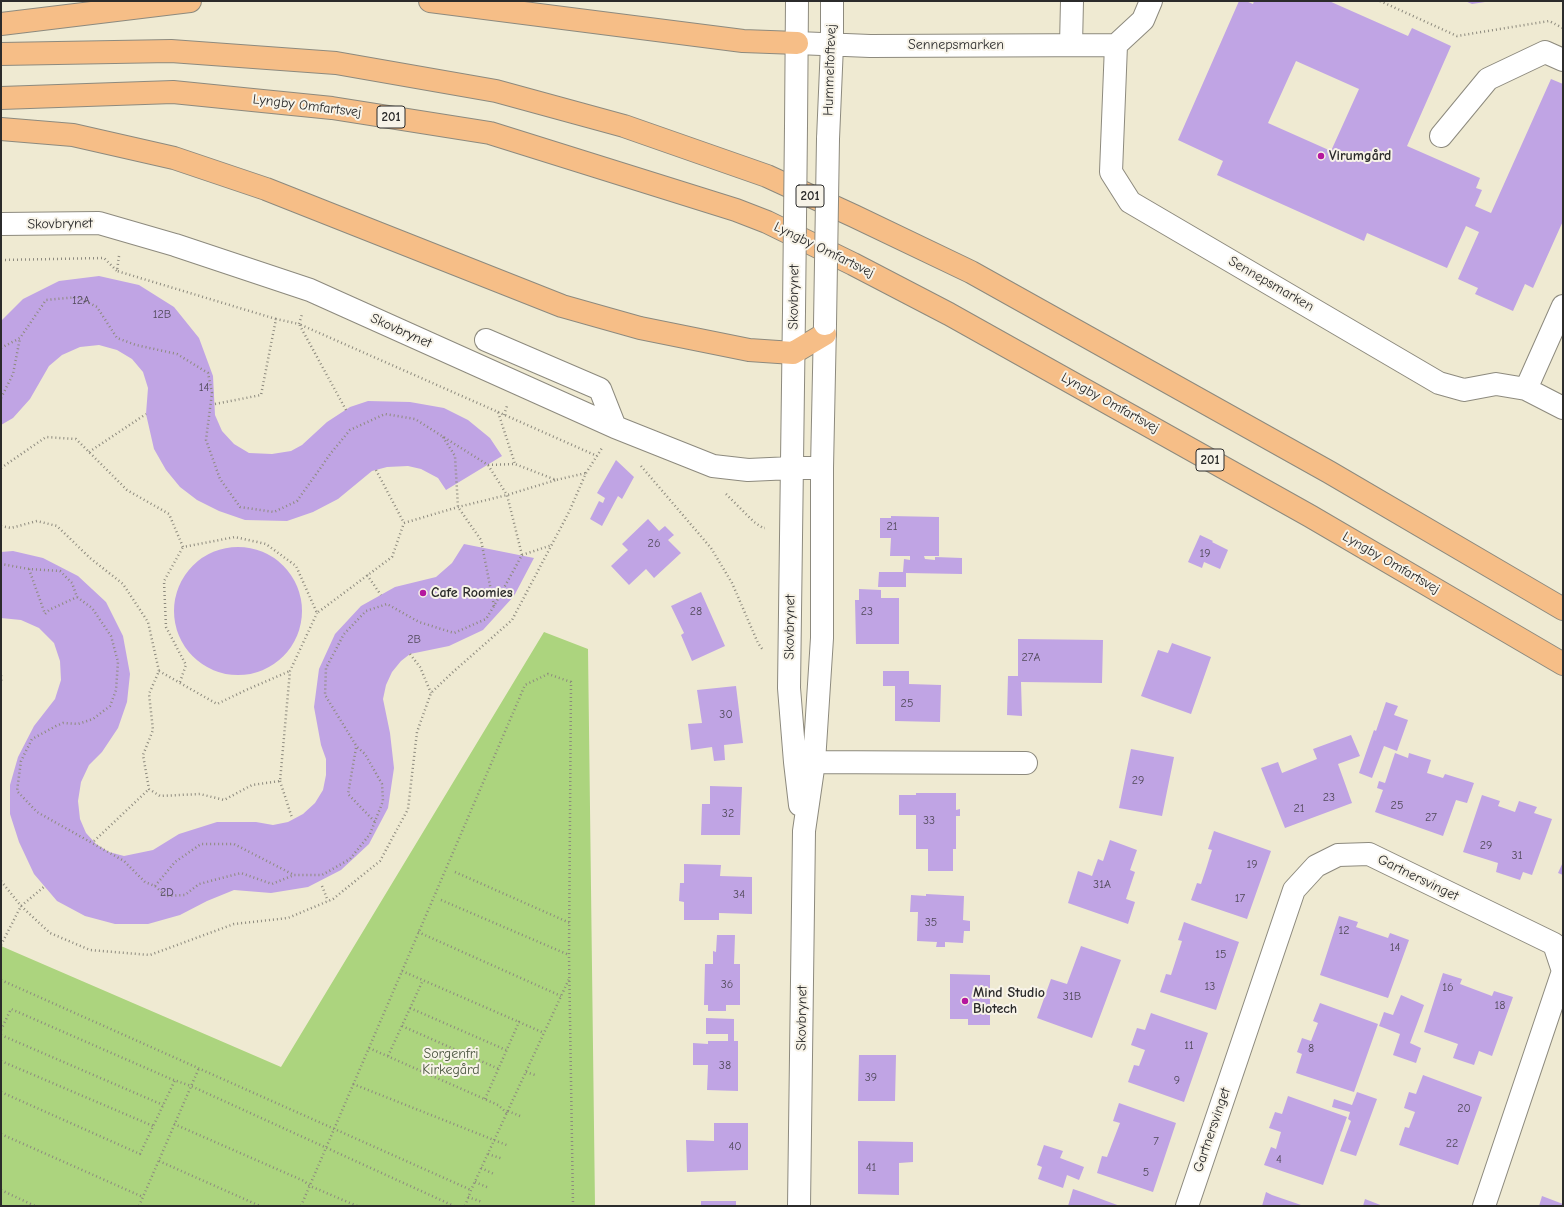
<!DOCTYPE html>
<meta charset="utf-8">
<style>
body{margin:0}
#map{position:relative;width:1564px;height:1207px;overflow:hidden;background:#efead2;font-family:"Comic Neue",sans-serif}
canvas{display:block}
.frame{position:absolute;inset:0;border:2px solid #2b2b2b;pointer-events:none}
</style>
<div id="map">
<canvas width="1564" height="1207"></canvas>
<div class="frame"></div>
</div>
<script>
const c = document.querySelector('canvas').getContext('2d');
c.lineJoin = 'round';
function fillPath(path, color) { c.fillStyle = color; c.fill(path, 'evenodd'); }
const shape = rows => new Path2D(rows.map(r => 'M' + r).join(''));
function stroke(path, color, width, dash) { c.strokeStyle = color; c.lineWidth = width; c.lineCap = dash ? 'butt' : 'round'; c.setLineDash(dash || []); c.stroke(path); }
function write(font, color, halo, rows, align = 'center') {
  c.font = font + ' "Comic Neue",sans-serif'; c.lineWidth = 4; c.setLineDash([]); c.textBaseline = 'middle'; c.strokeStyle = halo; c.fillStyle = color; for (const [text, x, y, turn = 0] of rows) {
    c.save(); c.translate(x, y); c.rotate((+turn || 0) * Math.PI / 180); c.textAlign = isNaN(turn) ? turn : align; if (halo) c.strokeText(text, 0, 0); c.fillText(text, 0, 0); c.restore();
  }
}
fillPath(shape([
 [544,632,588,649,595,1206,1,1206,1,946,281,1067]
]), '#acd47e');
fillPath(shape([
 [1239,1,1246,1,1253,4,1254,1,1329,1,1408,36,1412,28,1451,46,1407,146,1480,178,1476,188,1482,190,1475,206,1491,213,1551,79,1563,84,1563,221,1533,288,1525,284,1513,311,1475,294,1478,288,1458,279,1479,232,1466,226,1447,268,1367,233,1364,241,1217,175,1223,161,1178,140],
 [1296,61,1359,89,1331,151,1268,123],
 [1465,1,1485,1,1485,2,1472,4],
 [99,276,139,285,174,307,199,338,213,376,215,415,222,431,234,444,249,453,272,454,291,451,302,445,327,422,350,407,368,401,410,402,444,408,468,420,490,438,502,456,446,490,438,478,421,469,408,466,387,467,372,471,338,499,313,512,287,521,245,520,219,511,197,500,180,487,166,470,154,449,146,414,148,388,143,372,132,359,117,350,99,345,80,347,62,355,49,366,30,399,13,418,1,425,1,321,23,299,59,281],
 [616,460,634,477,622,499,618,496,602,526,590,519,599,501,603,503,605,498,597,493],
 [891,516,939,517,939,556,924,556,925,559,935,560,935,557,962,558,962,574,906,573,906,587,878,587,879,572,903,572,904,559,910,560,910,556,890,556,891,538,880,538,880,518,891,518],
 [648,519,659,531,665,526,674,535,668,540,681,553,654,578,646,569,629,585,611,566,628,550,622,544],
 [1200,535,1213,541,1212,542,1228,550,1220,569,1204,562,1202,568,1188,562],
 [464,544,534,558,514,596,483,630,449,646,410,654,401,661,392,672,386,685,383,699,390,733,394,768,388,808,369,844,341,870,308,887,271,893,234,890,207,901,180,915,148,924,115,924,85,916,57,901,34,874,19,842,10,814,10,785,18,757,34,726,55,699,61,680,60,661,54,643,39,628,21,620,1,618,1,552,13,551,43,558,78,576,106,602,123,636,130,674,127,702,118,728,102,752,89,765,81,782,78,801,80,819,86,833,96,844,109,852,124,856,153,850,179,834,217,822,256,822,273,825,288,822,303,814,315,803,323,790,326,775,326,759,321,745,314,707,319,669,335,634,361,606,395,587,436,577,452,563],
 '174 611a64 64 0 1 1 128 0a64 64 0 1 1-128 0Z',
 [859,589,881,590,881,598,899,598,899,644,856,644,855,600,859,600],
 [701,592,725,646,692,661,681,635,684,633,671,606],
 [1018,639,1103,640,1102,683,1021,682,1022,716,1007,715,1008,676,1018,676],
 [1172,643,1211,657,1191,714,1141,696,1158,650,1168,653],
 [883,671,909,671,909,684,941,685,940,722,895,721,895,686,883,686],
 [736,686,743,743,724,745,725,760,714,761,712,747,691,750,688,724,702,723,697,690],
 [1386,702,1398,706,1394,715,1408,720,1397,751,1384,746,1372,778,1359,773,1374,730,1376,731],
 [1351,735,1360,756,1338,764,1352,803,1285,828,1261,768,1278,762,1282,773,1317,759,1313,749],
 [1131,749,1174,757,1162,816,1119,808],
 [1395,753,1408,758,1409,753,1431,760,1427,773,1443,778,1445,774,1474,783,1467,803,1456,800,1443,836,1375,812,1383,790,1377,788,1379,781,1385,783],
 [710,786,742,787,740,835,701,835,702,804,710,804],
 [916,793,956,793,956,810,960,809,960,816,956,816,956,849,953,849,953,871,928,871,928,849,916,849,916,815,899,815,899,795,916,795],
 [1482,795,1500,801,1498,806,1515,812,1519,801,1537,807,1534,813,1552,819,1532,875,1523,872,1520,880,1496,872,1498,863,1463,852],
 [1214,831,1271,851,1247,919,1191,900,1197,883,1201,884,1207,866,1212,850,1208,849],
 [1110,840,1137,850,1130,870,1135,872,1126,899,1135,902,1128,924,1068,903,1078,871,1092,876,1098,859,1103,861],
 [1563,862,1563,875,1558,873],
 [684,864,721,865,720,876,752,877,752,914,719,913,719,920,684,920,684,902,679,901,680,883,684,883],
 [926,894,964,896,963,920,970,921,970,931,964,931,963,943,945,942,945,947,936,947,937,942,917,941,918,912,910,912,911,895,926,896],
 [1339,916,1358,922,1356,927,1388,938,1390,933,1409,940,1388,998,1320,975],
 [1184,922,1239,942,1216,1010,1160,992,1166,974,1171,975,1182,941,1178,940],
 [717,935,735,935,734,964,740,964,740,1005,726,1005,726,1011,708,1011,708,1005,704,1005,705,964,713,964,713,951,716,952],
 [1081,946,1121,960,1092,1038,1037,1018,1051,979,1067,984],
 [1443,973,1462,979,1460,984,1492,996,1494,991,1513,997,1492,1056,1479,1051,1474,1065,1453,1058,1458,1044,1424,1032],
 [950,974,990,975,990,1025,968,1025,968,1019,950,1019],
 [1401,995,1424,1005,1410,1043,1421,1048,1416,1063,1393,1055,1400,1034,1379,1026,1384,1012,1393,1015],
 [1320,1003,1378,1024,1354,1092,1296,1073,1302,1054,1297,1052,1302,1038,1311,1041,1318,1023,1313,1021],
 [1151,1013,1208,1033,1184,1102,1128,1082,1134,1065,1139,1066,1145,1050,1131,1045,1137,1028,1145,1030],
 [706,1018,734,1019,734,1041,738,1041,738,1091,707,1090,708,1065,693,1065,693,1043,708,1044,708,1041,728,1041,728,1034,706,1034],
 [859,1055,896,1055,895,1101,858,1101],
 [1423,1075,1482,1097,1458,1165,1399,1145,1405,1127,1409,1128,1415,1112,1404,1108,1409,1092,1416,1094],
 [1357,1092,1377,1099,1356,1156,1340,1151,1351,1121,1348,1119,1350,1112,1332,1107,1334,1099,1352,1105],
 [1288,1096,1347,1117,1323,1185,1264,1165,1271,1147,1276,1149,1281,1132,1269,1128,1275,1112,1282,1114],
 [1119,1103,1176,1123,1153,1192,1097,1173,1102,1156,1107,1157,1120,1123,1113,1121],
 [714,1123,748,1123,748,1170,687,1172,686,1140,714,1141],
 [858,1141,913,1142,913,1162,899,1163,899,1195,858,1194],
 [1044,1145,1063,1151,1060,1158,1084,1167,1079,1180,1067,1175,1063,1188,1038,1179,1042,1167,1037,1165],
 [1073,1189,1082,1192,1120,1206,1068,1206],
 [1266,1192,1272,1195,1304,1206,1262,1206],
 [1542,1196,1563,1204,1563,1206,1539,1206],
 [1365,1199,1383,1206,1363,1206],
 [701,1201,736,1201,736,1206,701,1206]
]), '#c0a4e4');
const minor = shape([
 [1151,1,1143,20,1116,45,1111,172,1130,202,1439,383,1464,390,1496,384,1526,389,1563,408],
 [797,43,870,46,1116,45],
 [1071,45,1072,1],
 [796,126,797,1],
 [1441,136,1488,79,1545,52,1563,60],
 [828,139,832,45,832,1],
 [1,224,99,223,175,245,310,290,615,427,713,466,748,470,792,468,822,468],
 [794,311,789,688,795,762,800,805],
 [486,340,600,389,615,427],
 [1526,389,1563,306],
 [800,762,1026,763],
 [799,1206,804,831,814,762,822,638,822,468,825,324],
 [1187,1206,1294,890,1316,866,1338,855,1369,854,1554,944,1563,971,1484,1206]
]);
const highway = shape([
 [430,1,743,41,797,43],
 [1,24,190,1],
 [1,54,171,51,336,63,496,91,624,126,767,176,854,216,971,272,1329,472,1563,609],
 [1,98,173,92,332,108,490,133,736,210,767,222,853,264,949,314,1310,516,1563,664],
 [1,129,73,135,174,158,266,189,562,306,640,328,749,350,793,353,825,334]
]);
stroke(minor, '#8d8a7e', 24);
stroke(highway, '#8d8a7e', 24);
stroke(shape([
 [1380,1,1457,36,1549,21,1563,28],
 [119,256,117,271,276,319],
 [1,260,104,258,117,271],
 [1,348,20,338,46,300,78,297,97,307,117,338,136,345,177,354,208,373,212,393,206,440,220,479,240,507,274,512,297,501,331,453,350,430,385,414,415,419,488,465,507,495,522,555,494,606,486,619,454,633,419,622,387,604,366,611,344,634,326,668,325,695,357,747,365,754,382,784,383,801,370,834,350,859,322,875,294,875,272,884,241,873,199,884,185,895,166,896,155,886,145,882,124,861,37,812,17,791,21,761,32,739,56,726,63,723,78,724,93,719,110,706,116,690,118,662,111,636,92,608,77,597,72,583,60,571,29,569,1,564],
 [1,398,13,374,20,338],
 [215,404,261,395,276,319,299,324,302,314],
 [346,410,299,324,498,412,515,464],
 [498,412,597,456],
 [504,415,507,406],
 [443,437,455,456,458,507,481,540,494,606],
 [89,452,146,414],
 [488,465,515,464,556,480,586,473],
 [641,466,711,548,732,583,758,643,763,650],
 [1,468,46,437,76,439,127,490,169,514,183,547,235,537,266,544,296,566,317,613,392,557,404,523],
 [376,470,404,523,458,507,507,495,556,480],
 [726,494,754,522,763,528,765,528],
 [1,526,11,528,37,521,57,526,90,558,123,584,148,622,159,671,149,694,153,730,143,755,149,789,160,796,200,794,224,800,252,785,280,781,290,671,317,613],
 [522,555,552,545],
 [29,569,45,614,49,610,77,597],
 [367,575,381,595],
 [410,654,420,667,431,693],
 [159,671,217,704,246,690,290,671],
 [1,676,2,677,1,681],
 [180,682,186,665,166,627,164,581,183,547],
 [356,748,348,794,375,822],
 [280,781,292,818],
 [94,841,149,789],
 [455,872,570,923],
 [1,881,21,906,50,933,90,950,150,955,234,924,288,918,333,899,380,861,408,809,417,732,431,693,453,672,512,620,569,512,586,473,602,448],
 [155,886,175,862,201,844,234,844,294,875],
 [322,886,328,901],
 [441,900,569,955],
 [418,932,561,996],
 [1,945,21,906,45,886],
 [402,971,519,1022],
 [1,980,471,1190],
 [410,1008,506,1050],
 [402,1026,499,1069],
 [1,1030,11,1009,171,1079,191,1086,454,1206],
 [1,1035,163,1105],
 [369,1048,498,1105,507,1113],
 [388,1056,423,980],
 [1,1061,153,1126],
 [526,1072,535,1075],
 [353,1084,509,1146],
 [1,1092,140,1154,175,1080],
 [485,1099,519,1022,544,1033],
 [508,1111,520,1116],
 [174,1124,304,1181,310,1186,357,1206],
 [1,1134,143,1197],
 [488,1154,503,1159],
 [159,1161,260,1206],
 [481,1168,494,1174],
 [475,1182,489,1188],
 [1,1190,35,1206],
 [468,1197,482,1202],
 [139,1206,199,1068],
 [301,1206,525,685,548,674,571,682,569,955,573,1206],
 [465,1206,471,1190,569,979]
]), '#8d8a7e', 2.5, [1, 3]);
stroke(minor, '#fff', 22);
stroke(highway, '#f6be87', 22);
const minorBridge = shape([
 [794,311,796,126],
 [825,324,828,139]
]);
stroke(minorBridge, '#8d8a7e', 24, []);
stroke(minorBridge, '#fff', 22);
for (const [x, y, r, color] of [
 [1321,156,4,"#b5179e"],
 [423,593,4,"#b5179e"],
 [965,1001,4,"#b5179e"]
]) { const dot = new Path2D(); dot.arc(x, y, r, 0, 2 * Math.PI); c.fillStyle = color; c.fill(dot); stroke(dot, '#f7f3e8', 1.5); }
write('12px', '#504959', null, [
 ["12A",81,301],
 ["12B",162,315],
 ["14",204,388],
 ["21",892,527],
 ["26",654,544],
 ["19",1205,554],
 ["28",696,612],
 ["23",867,612],
 ["2B",414,640],
 ["27A",1031,658],
 ["25",907,704],
 ["30",726,715],
 ["29",1138,781],
 ["23",1329,798],
 ["25",1397,806],
 ["21",1299,809],
 ["32",728,814],
 ["27",1431,818],
 ["33",929,821],
 ["29",1486,846],
 ["31",1517,856],
 ["19",1252,865],
 ["31A",1102,885],
 ["2D",167,893],
 ["34",739,895],
 ["17",1240,899],
 ["35",931,923],
 ["12",1344,931],
 ["14",1395,948],
 ["15",1221,955],
 ["36",727,985],
 ["13",1210,987],
 ["16",1448,988],
 ["31B",1072,997],
 ["18",1500,1006],
 ["11",1189,1046],
 ["8",1311,1049],
 ["38",725,1066],
 ["39",871,1078],
 ["9",1177,1081],
 ["20",1464,1109],
 ["7",1156,1142],
 ["22",1452,1144],
 ["40",735,1147],
 ["4",1279,1160],
 ["41",871,1168],
 ["5",1146,1173]
]);
for (const [x, y, w] of [
 [391,117,28],
 [810,196,28],
 [1210,460,28]
]) { const box = new Path2D(); box.roundRect(x - w / 2, y - 11, w, 22, 3); c.fillStyle = '#f7f3e8'; c.fill(box); stroke(box, '#2b2b2b', 1); }
write('bold 13px', '#2b2b2b', null, [
 ["201",391,117],
 ["201",810,196],
 ["201",1210,460]
]);
write('14px', '#2b2b2b', '#f7f3e8', [
 ["Sennepsmarken",956,45],
 ["Hummeltoftevej",830,70,-88],
 ["Lyngby Omfartsvej",307,106,7],
 ["Skovbrynet",60,224,-1],
 ["Lyngby Omfartsvej",824,250,26],
 ["Sennepsmarken",1271,284,30],
 ["Skovbrynet",794,297,-89],
 ["Skovbrynet",401,331,24],
 ["Lyngby Omfartsvej",1110,403,29],
 ["Lyngby Omfartsvej",1391,563,30],
 ["Skovbrynet",790,627,-89],
 ["Gartnersvinget",1418,878,26],
 ["Skovbrynet",802,1018,-89],
 ["Gartnersvinget",1212,1130,-71]
]);
write('bold 14px', '#2b2b2b', '#f7f3e8', [
 ["Virumgård",1329,156],
 ["Cafe Roomies",431,593],
 ["Mind Studio",973,993],
 ["Biotech",973,1009]
], 'left');
write('14px', '#4b5540', '#f7f3e8', [
 ["Sorgenfri",451,1054],
 ["Kirkegård",451,1070]
]);
</script>
